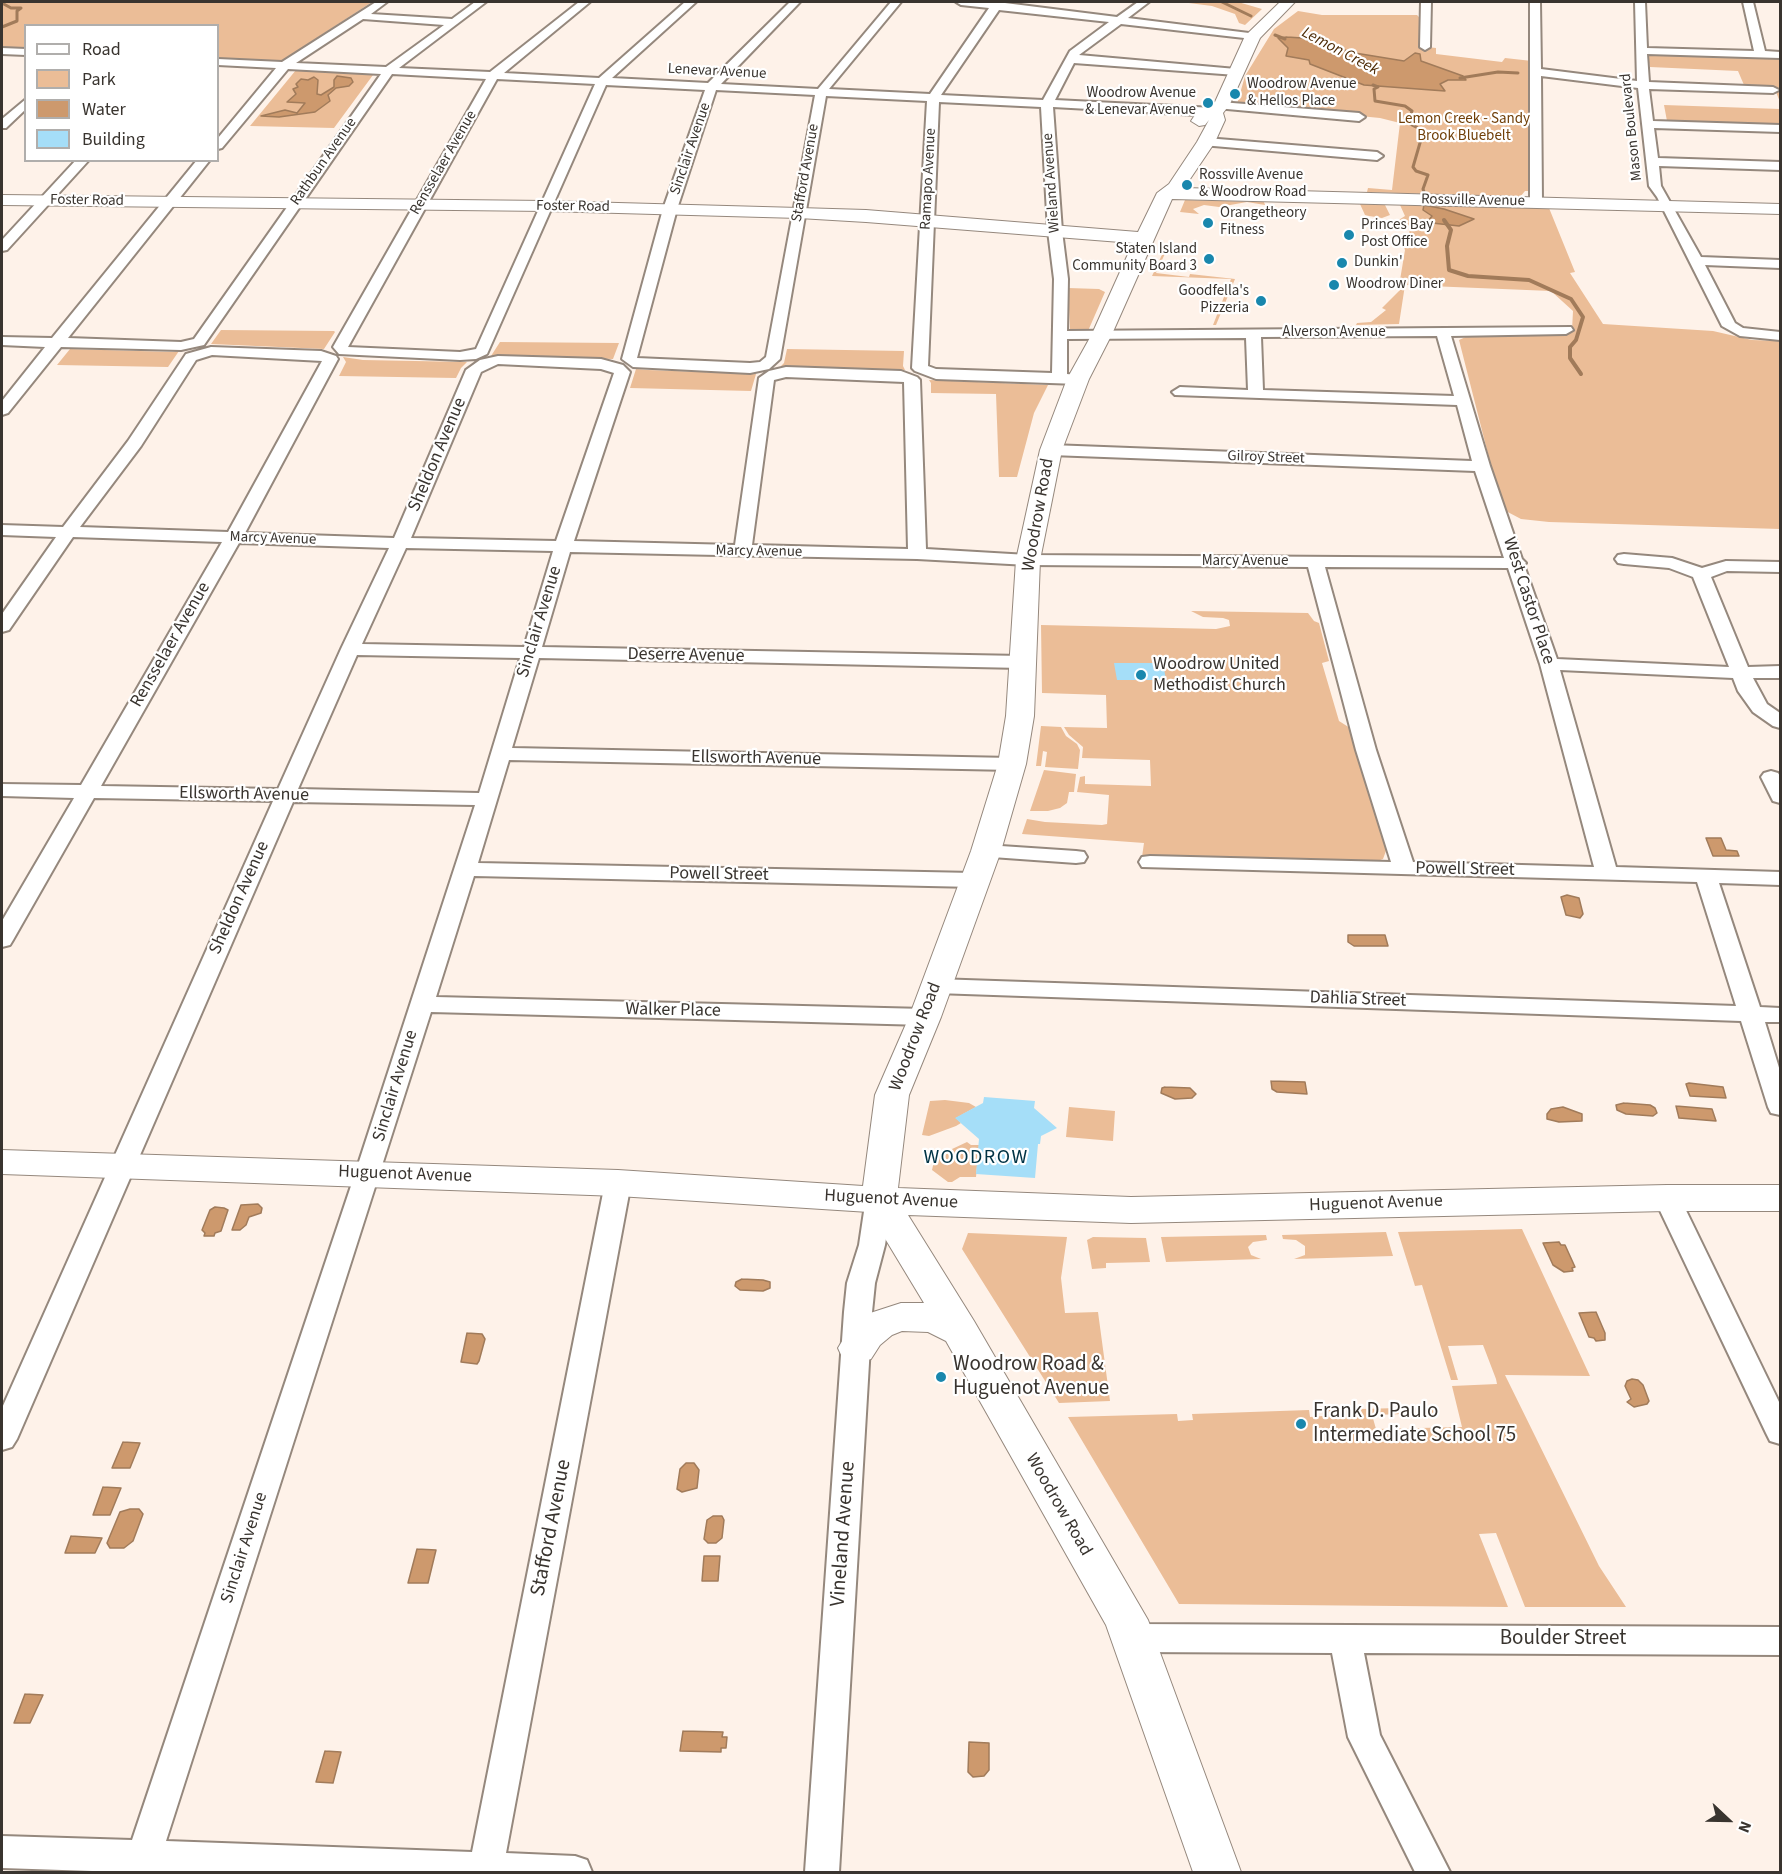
<!DOCTYPE html>
<style>
body{margin:0}
#map{position:relative;width:1782px;height:1874px;overflow:hidden;background:#fef2e9;font-family:"Source Sans 3",sans-serif}
canvas{display:block}
.frame{position:absolute;inset:0;border:3px solid #39342f;pointer-events:none}
.legend{position:absolute;left:24px;top:24px;width:195px;height:138px;box-sizing:border-box;background:#fff;border:2px solid #b0aeac;margin:0;padding:8px 10px;list-style:none;font-size:18px;color:#39342f}
.legend li{display:flex;align-items:center;gap:12px;height:30px}
.legend b{width:30px;border:2px solid #b0aeac}
.north{position:absolute;left:1698px;top:1790px;width:60px;height:60px;-webkit-text-stroke:4px #fff;paint-order:stroke;rotate:112deg;font-size:16px;font-weight:700;line-height:24px;text-align:center;color:#39342f}
.north::after{content:'';display:block;margin:auto;width:21px;height:27px;background:#39342f;clip-path:polygon(50% 0,100% 100%,50% 72%,0 100%)}
</style>
<div id="map">
<canvas width="1782" height="1874"></canvas>
<div class="frame"></div>
<ul class="legend">
<li><b style="height:8px;background:#fff"></b>Road</li>
<li><b style="height:16px;background:#ebbd97"></b>Park</li>
<li><b style="height:16px;background:#cd996d"></b>Water</li>
<li><b style="height:16px;background:#a5def8"></b>Building</li>
</ul>
<div class="north">N</div>
</div>
<script>
const c = document.querySelector('canvas').getContext('2d');
c.lineJoin = 'round';
function fillPath(path, color) { c.fillStyle = color; c.fill(path, 'evenodd'); }
const shape = rows => new Path2D(rows.map(r => 'M' + r).join(''));
function stroke(path, color, width, dash) { c.strokeStyle = color; c.lineWidth = width; c.lineCap = dash ? 'butt' : 'round'; c.setLineDash(dash || []); c.stroke(path); }
function write(font, color, halo, rows, align = 'center') {
  c.font = font + ' "Source Sans 3",sans-serif'; c.lineWidth = 4.5; c.setLineDash([]); c.textBaseline = 'middle'; c.strokeStyle = halo; c.fillStyle = color; for (const [text, x, y, turn = 0] of rows) {
    c.save(); c.translate(x, y); c.rotate((+turn || 0) * Math.PI / 180); c.textAlign = isNaN(turn) ? turn : align; if (halo) c.strokeText(text, 0, 0); c.fillText(text, 0, 0); c.restore();
  }
}
fillPath(shape([
 [2,2,372,2,283,60,276,62,218,59,218,26,26,26,25,49,2,48],
 [1181,2,1238,2,1262,9,1245,25,1239,23,1235,14,1212,6],
 [1298,11,1322,15,1417,15,1420,18,1421,40,1418,46,1436,48,1436,54,1502,62,1505,58,1532,61,1529,73,1528,191,1525,191,1520,197,1367,192,1368,188,1392,190,1400,123,1380,118,1237,104,1245,76,1274,29],
 [1647,53,1780,58,1780,102,1774,87,1744,85,1738,71,1650,67],
 [296,70,371,74,373,75,334,128,250,126],
 [1664,105,1780,109,1780,126,1667,121],
 [1185,200,1264,202,1265,205,1247,202,1219,207,1204,205,1193,209,1199,214,1180,212],
 [1360,204,1385,205,1390,215,1382,218,1369,216,1365,215],
 [1400,205,1549,208,1575,272,1570,273,1603,324,1713,331,1752,340,1780,341,1780,529,1549,522,1521,519,1502,509,1459,340,1470,335,1569,334,1572,330,1573,311,1551,291,1405,285,1399,324,1356,325,1357,323,1371,322,1386,310,1382,308,1403,287,1399,286,1405,250,1400,237,1408,237,1410,229,1408,224,1397,221,1405,216],
 [1167,244,1172,244,1169,245,1156,273,1189,277,1190,274,1235,279,1216,325,1213,325,1231,279,1152,276],
 [1068,288,1099,289,1105,292,1088,331,1070,331],
 [221,330,334,331,335,332,324,349,211,344],
 [500,342,619,343,613,359,491,356],
 [70,349,173,352,179,351,168,367,57,365],
 [787,349,904,351,903,366,905,370,781,366,784,363],
 [343,357,363,360,467,362,461,368,456,378,339,376,346,362],
 [636,369,648,370,756,374,751,391,630,388],
 [929,380,1048,385,1034,413,1017,477,999,477,996,394,931,393,931,383],
 [1191,611,1308,613,1314,621,1319,623,1329,661,1322,663,1339,721,1350,728,1387,848,1383,859,1369,864,1142,857,1144,843,1022,834,1027,819,1045,822,1102,825,1107,824,1109,795,1077,792,1080,777,1085,776,1085,784,1151,786,1150,760,1082,758,1083,747,1069,735,1064,727,1107,728,1106,695,1042,693,1041,625,1216,629,1230,626,1229,620,1223,618,1203,617],
 [1041,726,1061,727,1066,736,1077,744,1080,750,1078,769,1045,767,1047,752,1043,751,1041,766,1036,766],
 [1044,770,1076,774,1074,792,1069,792,1067,803,1060,808,1048,811,1030,811],
 [945,1100,969,1103,976,1107,956,1118,961,1123,956,1126,929,1136,922,1135,930,1101],
 [1069,1107,1115,1111,1113,1141,1066,1137],
 [967,1142,971,1145,979,1145,976,1177,960,1177,952,1182,948,1182,932,1170,935,1157],
 [1522,1229,1590,1376,1505,1375,1599,1566,1626,1607,1525,1607,1496,1533,1479,1534,1508,1607,1179,1604,1068,1417,1177,1414,1178,1421,1193,1420,1192,1414,1309,1410,1310,1417,1323,1416,1322,1410,1437,1407,1439,1413,1372,1415,1376,1429,1462,1427,1452,1386,1497,1384,1496,1379,1483,1345,1448,1346,1458,1380,1451,1380,1422,1285,1415,1286,1398,1232],
 [1386,1232,1393,1256,1294,1259,1305,1255,1305,1246,1296,1240,1283,1239,1282,1235],
 [968,1233,1067,1237,1061,1278,1065,1313,1098,1312,1110,1401,1059,1403,962,1249],
 [1266,1235,1267,1240,1253,1242,1248,1247,1251,1255,1261,1259,1166,1262,1161,1237],
 [1093,1237,1146,1238,1150,1262,1106,1263,1106,1268,1092,1269,1087,1240]
]), '#ebbd97');
const water = shape([
 [1287,37,1302,38,1355,53,1404,61,1415,53,1420,54,1421,61,1463,76,1466,80,1448,80,1440,84,1445,91,1364,85,1310,64,1309,60,1286,56,1288,48,1278,38,1287,37],
 [337,76,351,78,353,82,349,86,336,88,328,95,330,101,315,112,279,117,261,116,285,110,297,113,305,103,287,102,296,94,293,89,298,87,296,84,301,79,308,80,314,77,318,80,317,94,321,95,334,87,334,80,337,76],
 [1424,205,1444,209,1474,219,1459,226,1432,223,1428,221,1432,216,1423,210,1424,205],
 [1706,838,1721,838,1726,850,1737,851,1739,856,1713,856,1706,838],
 [1567,895,1579,898,1583,914,1580,918,1566,915,1561,897,1567,895],
 [1348,935,1385,935,1388,946,1354,946,1348,942,1348,935],
 [1271,1081,1305,1082,1307,1094,1277,1092,1272,1089,1271,1081],
 [1689,1083,1723,1087,1726,1098,1690,1096,1686,1084,1689,1083],
 [1165,1087,1190,1088,1196,1094,1192,1098,1175,1099,1161,1093,1162,1088,1165,1087],
 [1624,1103,1650,1105,1655,1108,1657,1113,1653,1116,1626,1114,1617,1110,1616,1105,1624,1103],
 [1676,1106,1712,1109,1716,1121,1679,1118,1676,1106],
 [1563,1107,1582,1114,1582,1121,1559,1122,1547,1119,1547,1114,1551,1109,1563,1107],
 [258,1204,262,1208,261,1213,249,1217,246,1225,240,1230,232,1230,241,1205,258,1204],
 [215,1207,224,1208,228,1210,221,1231,215,1233,214,1236,204,1236,205,1233,202,1230,210,1210,215,1207],
 [1559,1242,1561,1245,1565,1245,1575,1267,1572,1268,1573,1271,1564,1272,1553,1265,1543,1243,1559,1242],
 [742,1279,763,1280,770,1282,770,1288,763,1291,740,1290,735,1286,736,1282,742,1279],
 [1596,1312,1605,1333,1605,1340,1596,1341,1594,1338,1589,1337,1579,1313,1596,1312],
 [467,1333,482,1334,485,1339,479,1361,477,1364,461,1362,467,1333],
 [1632,1379,1638,1380,1643,1385,1649,1401,1647,1404,1634,1407,1627,1402,1631,1399,1625,1386,1627,1381,1632,1379],
 [123,1442,140,1443,130,1468,112,1468,123,1442],
 [686,1463,694,1463,699,1470,697,1488,682,1492,677,1489,680,1469,686,1463],
 [103,1487,121,1488,110,1515,93,1515,103,1487],
 [130,1509,139,1509,143,1514,133,1541,124,1548,110,1548,107,1543,120,1512,130,1509],
 [713,1516,722,1516,724,1520,722,1538,716,1543,708,1543,704,1539,707,1520,713,1516],
 [71,1536,102,1538,95,1553,65,1553,71,1536],
 [417,1549,436,1550,428,1583,408,1583,417,1549],
 [704,1556,720,1556,718,1581,702,1581,704,1556],
 [25,1694,43,1695,30,1723,14,1723,25,1694],
 [683,1731,723,1732,722,1737,727,1737,726,1748,721,1748,721,1752,680,1751,683,1731],
 [969,1742,989,1743,989,1770,984,1776,973,1777,968,1772,969,1742],
 [325,1751,341,1752,333,1783,316,1782,325,1751]
]);
fillPath(water, '#cd996d');
stroke(water, '#a17b5a', 1.5);
stroke(shape([
 [1222,2,1251,16],
 [2,3,11,8,21,8,17,11,17,21,2,27],
 [1275,35,1285,39],
 [1460,78,1498,72,1518,73],
 [1373,85,1378,87,1374,89,1375,101,1405,106,1412,111,1408,123,1418,128,1422,136,1413,167,1416,171,1428,175,1423,189,1425,195]
]), '#a17b5a', 3);
stroke(shape([
 [1444,220,1451,230,1447,246,1449,270,1468,276,1529,280,1571,299,1583,317,1576,340,1570,347,1570,358,1581,374]
]), '#a17b5a', 4);
fillPath(shape([
 [1114,663,1163,663,1166,680,1117,680],
 [984,1097,1035,1101,1034,1108,1057,1128,1041,1136,1040,1144,1038,1144,1035,1178,976,1174,979,1139,955,1118,983,1103]
]), '#a5def8');
const street = shape([
 [376,2,387,2,371,14,452,19,475,2,486,2,399,68,490,72,579,2,590,2,504,73,599,78,685,2,696,2,612,78,708,83,790,2,800,2,721,84,818,89,891,2,901,2,829,89,930,94,989,8,961,5,956,2,997,2,1117,17,1138,2,1149,2,1128,18,1257,34,1258,36,1253,39,1121,24,1079,55,1236,69,1242,72,1236,75,1074,63,1055,100,1215,108,1221,112,1215,116,1053,107,1062,231,1068,279,1067,331,1571,327,1573,330,1566,334,1451,336,1490,466,1522,559,1526,563,1524,565,1557,659,1729,667,1693,577,1669,568,1624,564,1618,563,1615,559,1618,555,1624,554,1672,558,1702,568,1726,561,1780,562,1780,572,1727,571,1711,577,1748,667,1780,666,1780,678,1753,678,1767,704,1780,713,1780,728,1773,726,1753,712,1738,691,1733,678,1560,670,1616,867,1780,872,1780,885,1719,883,1760,1007,1780,1008,1780,1022,1765,1022,1780,1071,1780,1115,1771,1113,1768,1107,1741,1021,936,993,928,991,924,986,928,981,936,979,1736,1006,1697,882,1142,867,1139,862,1142,857,1150,856,1391,862,1356,750,1308,567,1028,565,917,559,570,552,542,647,1022,656,1029,658,1031,662,1029,666,1022,668,539,658,512,748,1012,758,1019,760,1022,764,1019,768,1012,770,509,760,478,863,974,873,982,875,985,880,982,885,974,887,474,876,436,997,925,1009,933,1012,937,1017,933,1022,925,1025,431,1012,166,1841,472,1852,605,1183,609,1177,618,1174,627,1177,631,1183,506,1853,575,1856,587,1860,592,1872,122,1872,2,1868,2,1836,132,1840,355,1174,475,805,293,802,17,1439,12,1447,2,1450,2,1408,273,801,94,798,13,940,10,945,2,947,2,921,74,798,2,796,2,784,81,785,222,542,73,537,9,630,2,632,2,614,56,537,2,535,2,525,63,527,128,441,186,354,211,347,321,351,336,356,338,359,245,533,394,538,466,370,480,360,498,356,601,359,623,365,630,372,574,541,735,545,759,378,769,371,786,367,901,371,917,377,920,380,926,549,1028,555,1504,558,1475,471,1051,455,1043,450,1051,445,1472,461,1457,405,1175,395,1172,392,1180,387,1248,390,1246,338,1067,339,1067,374,1083,376,1086,379,1083,382,1078,384,936,379,915,371,912,368,927,101,826,96,780,359,769,369,750,373,633,367,622,359,663,209,705,90,606,85,487,354,476,359,460,360,339,354,333,347,486,79,392,74,204,345,181,350,61,347,8,413,2,415,2,401,45,347,2,345,2,337,52,338,197,160,210,160,68,338,181,342,194,339,381,74,288,69,222,148,218,149,218,138,276,68,218,65,218,59,282,62,376,2],
 [999,10,1109,22,1070,51,1043,100,941,95,999,10],
 [363,19,444,25,386,67,296,63,363,19],
 [497,79,595,84,476,349,460,352,348,347,497,79],
 [716,90,815,95,766,357,760,362,750,363,637,358,677,209,716,90],
 [939,102,1041,107,1048,231,1054,279,1052,373,936,369,928,366,939,102],
 [1437,336,1454,396,1263,390,1261,337,1437,336],
 [212,355,322,361,228,532,80,527,141,446,196,360,212,355],
 [498,364,601,369,614,373,556,541,411,538,481,372,498,364],
 [786,377,904,382,908,549,752,545,774,380,786,377],
 [239,543,389,548,341,649,278,789,101,786,239,543],
 [406,548,553,551,524,647,362,644,406,548],
 [1325,567,1508,568,1540,664,1594,867,1413,862,1376,750,1325,567],
 [357,655,520,658,479,793,298,789,357,655],
 [1421,2,1431,2,1430,47,1425,50,1420,47,1421,2],
 [1530,2,1540,2,1541,69,1637,81,1635,2,1645,2,1647,48,1754,51,1743,2,1753,2,1765,51,1780,52,1780,58,1647,54,1649,82,1773,87,1779,90,1773,93,1649,89,1653,121,1780,125,1780,132,1654,128,1658,158,1780,162,1780,170,1659,166,1661,186,1701,257,1780,260,1780,268,1705,265,1735,323,1743,328,1780,332,1780,340,1740,336,1722,326,1657,197,1649,186,1638,88,1541,76,1542,202,1541,205,1531,205,1530,202,1530,2],
 [2,48,26,49,26,55,2,54,2,48],
 [26,99,26,109,6,128,2,128,2,119,26,99],
 [1220,102,1359,113,1365,117,1359,121,1216,108,1214,106,1220,102],
 [1206,138,1377,152,1383,156,1377,160,1202,145,1202,139,1206,138],
 [76,160,89,160,7,250,2,251,2,240,76,160],
 [1771,771,1778,773,1780,776,1780,803,1773,801,1761,777,1764,773,1771,771],
 [986,845,1076,851,1084,852,1087,857,1084,862,1076,863,978,856,975,851,978,846,986,845],
 [879,1189,888,1192,892,1198,885,1245,875,1283,872,1312,839,1872,805,1872,844,1312,847,1283,859,1245,866,1198,870,1192,879,1189],
 [1667,1189,1676,1192,1680,1198,1780,1404,1780,1444,1770,1441,1766,1433,1654,1198,1658,1192,1667,1189],
 [1134,1624,1780,1627,1780,1655,1364,1653,1380,1735,1450,1872,1415,1872,1348,1737,1332,1653,1134,1652,1123,1648,1118,1638,1123,1628,1134,1624]
]);
const secondary = shape([
 [1280,2,1295,2,1260,38,1230,104,1223,113,1225,120,1215,142,1184,188,1780,204,1780,214,1172,199,1112,334,1089,379,1062,450,1040,560,1034,716,1026,764,1001,851,941,1017,909,1095,898,1188,1131,1197,1667,1185,1780,1185,1780,1211,1667,1211,1131,1223,908,1215,974,1321,1148,1620,1241,1872,1193,1872,1106,1625,946,1341,928,1332,902,1331,892,1335,880,1345,871,1359,857,1363,843,1359,838,1348,852,1325,864,1315,901,1303,924,1303,869,1212,618,1196,2,1174,2,1150,618,1170,863,1186,875,1095,909,1017,971,851,998,764,1006,716,1016,560,1040,450,1067,379,1092,334,1133,243,866,222,799,218,546,211,2,205,2,195,546,201,799,208,866,210,1138,232,1157,193,1169,184,1197,142,1209,120,1205,125,1199,126,1191,121,1197,112,1209,109,1215,102,1245,36,1280,2]
]);
stroke(street, '#95887d', 4);
stroke(secondary, '#95887d', 2);
fillPath(street, '#fff');
fillPath(secondary, '#fff');
for (const [x, y, r, color] of [
 [1235,94,6,"#1987ad"],
 [1208,103,6,"#1987ad"],
 [1187,185,6,"#1987ad"],
 [1208,223,6,"#1987ad"],
 [1349,235,6,"#1987ad"],
 [1209,259,6,"#1987ad"],
 [1342,263,6,"#1987ad"],
 [1334,285,6,"#1987ad"],
 [1261,301,6,"#1987ad"],
 [1141,675,6,"#1987ad"],
 [941,1377,6,"#1987ad"],
 [1301,1424,6,"#1987ad"]
]) { const dot = new Path2D(); dot.arc(x, y, r, 0, 2 * Math.PI); c.fillStyle = color; c.fill(dot); stroke(dot, '#fff', 2); }
write('15px', '#39342f', '#fff', [
 ["Lenevar Avenue",717,72,3],
 ["Mason Boulevard",1632,127,-96],
 ["Sinclair Avenue",691,149,-71],
 ["Rathbun Avenue",324,162,-55],
 ["Rensselaer Avenue",444,163,-60],
 ["Stafford Avenue",806,173,-80],
 ["Ramapo Avenue",929,179,-87],
 ["Wieland Avenue",1052,183,-94],
 ["Foster Road",87,201,1],
 ["Rossville Avenue",1473,201,1],
 ["Foster Road",573,207,1],
 ["Alverson Avenue",1334,333],
 ["Gilroy Street",1266,458,2],
 ["Marcy Avenue",273,539,2],
 ["Marcy Avenue",759,552,1],
 ["Marcy Avenue",1245,562]
]);
write('15px', '#39342f', '#fff', [
 ["Woodrow Avenue",1247,85],
 ["& Hellos Place",1247,102],
 ["Woodrow Avenue",1196,94,"right"],
 ["& Lenevar Avenue",1196,111,"right"],
 ["Rossville Avenue",1199,176],
 ["& Woodrow Road",1199,193],
 ["Orangetheory",1220,214],
 ["Fitness",1220,231],
 ["Princes Bay",1361,226],
 ["Post Office",1361,243],
 ["Staten Island",1197,250,"right"],
 ["Community Board 3",1197,267,"right"],
 ["Dunkin'",1354,263],
 ["Woodrow Diner",1346,285],
 ["Goodfella's",1249,292,"right"],
 ["Pizzeria",1249,309,"right"]
], 'left');
write('15px', '#703f08', '#fff', [
 ["Lemon Creek - Sandy",1464,120],
 ["Brook Bluebelt",1464,137]
]);
write('italic 16px', '#4c2a05', '#fff', [
 ["Lemon Creek",1340,52,28]
]);
write('18px', '#39342f', '#fff', [
 ["Sheldon Avenue",438,455,-67],
 ["Woodrow Road",1039,515,-80],
 ["West Castor Place",1528,601,72],
 ["Sinclair Avenue",540,622,-73],
 ["Rensselaer Avenue",171,645,-60],
 ["Deserre Avenue",686,656,1],
 ["Ellsworth Avenue",756,759,1],
 ["Ellsworth Avenue",244,795,1],
 ["Powell Street",1465,870,1],
 ["Powell Street",719,875,1],
 ["Sheldon Avenue",240,898,-66],
 ["Dahlia Street",1358,1000,2],
 ["Walker Place",673,1011,1],
 ["Woodrow Road",916,1037,-69],
 ["Sinclair Avenue",396,1086,-73],
 ["Huguenot Avenue",405,1175,2],
 ["Huguenot Avenue",891,1200,3],
 ["Huguenot Avenue",1376,1204,-2],
 ["Woodrow Road",1058,1505,60],
 ["Sinclair Avenue",245,1548,-72]
]);
write('18px', '#39342f', '#fff', [
 ["Woodrow United",1153,665],
 ["Methodist Church",1153,686]
], 'left');
c.letterSpacing = '1.5px';
write('20px', '#003345', '#fff', [
 ["WOODROW",976,1159]
]);
c.letterSpacing = '0px';
write('21px', '#39342f', '#fff', [
 ["Woodrow Road &",953,1365],
 ["Huguenot Avenue",953,1389],
 ["Frank D. Paulo",1313,1412],
 ["Intermediate School 75",1313,1436]
], 'left');
write('21px', '#39342f', '#fff', [
 ["Stafford Avenue",552,1528,-79],
 ["Vineland Avenue",844,1534,-86],
 ["Boulder Street",1563,1639]
]);
</script>
